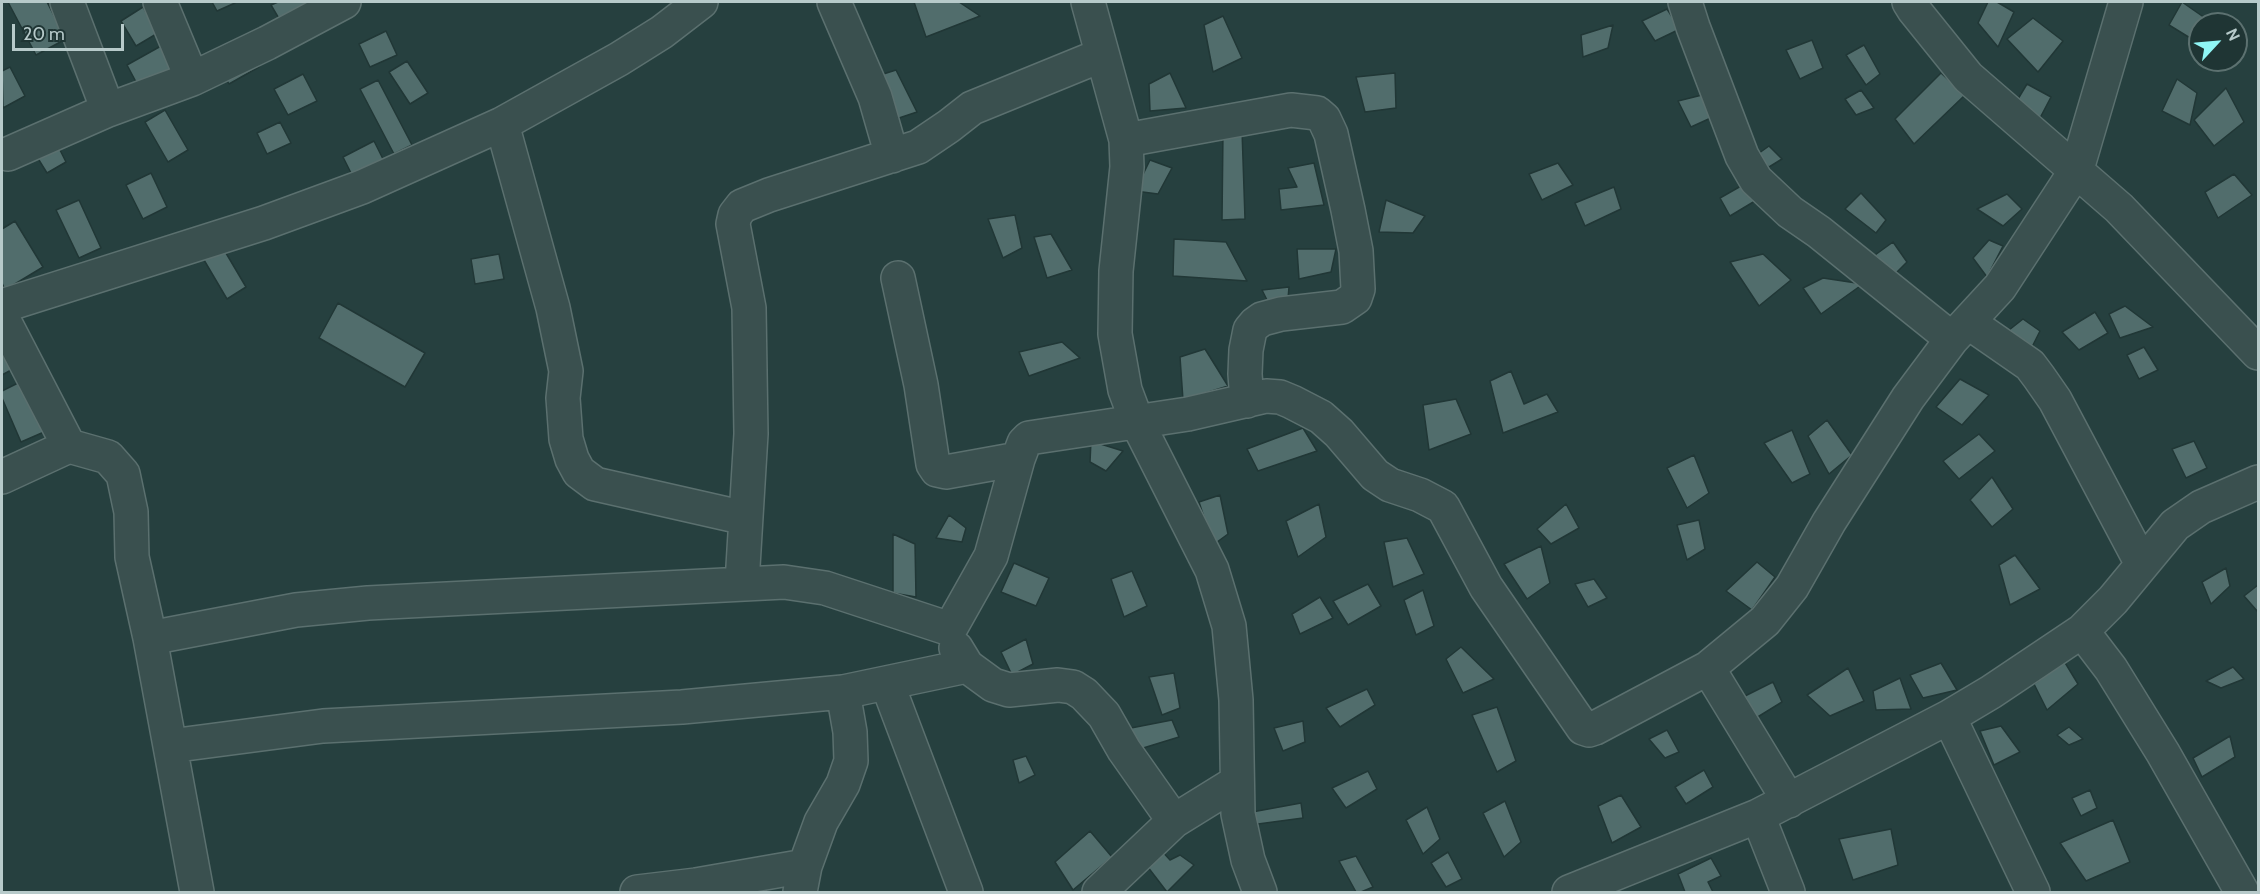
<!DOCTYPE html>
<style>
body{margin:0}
#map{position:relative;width:2260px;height:894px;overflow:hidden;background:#26403f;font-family:Cabin,sans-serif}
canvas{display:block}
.frame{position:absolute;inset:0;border:3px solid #b7caca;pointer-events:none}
.north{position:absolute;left:2188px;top:12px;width:60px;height:60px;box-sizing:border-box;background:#1f3534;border:2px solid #5c7170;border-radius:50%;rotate:64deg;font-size:16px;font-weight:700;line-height:24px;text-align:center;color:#b7caca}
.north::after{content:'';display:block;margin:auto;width:21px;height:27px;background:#90f6f5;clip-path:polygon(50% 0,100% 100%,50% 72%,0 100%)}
.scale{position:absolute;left:12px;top:24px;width:112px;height:27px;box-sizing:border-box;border:3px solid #b7caca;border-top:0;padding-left:8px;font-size:18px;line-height:21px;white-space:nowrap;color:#b7caca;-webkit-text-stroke:4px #1f3534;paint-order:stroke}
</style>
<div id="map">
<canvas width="2260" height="894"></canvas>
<div class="frame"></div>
<div class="north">N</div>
<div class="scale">20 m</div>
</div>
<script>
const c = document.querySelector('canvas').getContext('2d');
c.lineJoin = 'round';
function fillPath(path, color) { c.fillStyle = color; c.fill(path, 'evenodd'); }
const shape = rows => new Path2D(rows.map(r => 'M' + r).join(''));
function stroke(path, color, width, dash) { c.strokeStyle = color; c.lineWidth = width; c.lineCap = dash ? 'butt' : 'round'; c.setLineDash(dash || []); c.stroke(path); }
const building = shape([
 [8,2,47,2,66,39,36,55,8,2],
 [212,2,234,2,235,3,217,11,212,2],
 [278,2,313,2,281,22,271,5,278,2],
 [914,2,959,2,980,16,926,37,914,2],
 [1988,2,1997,2,2014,12,1998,47,1978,23,1988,2],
 [2182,2,2205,18,2203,24,2200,24,2200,30,2195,41,2169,25,2182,2],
 [143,7,158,33,136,46,121,21,143,7],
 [1667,9,1680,29,1655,41,1642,21,1667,9],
 [1223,16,1242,58,1213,72,1204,25,1223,16],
 [2033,18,2063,41,2038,72,2007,39,2033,18],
 [1613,25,1608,48,1583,57,1581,35,1613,25],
 [386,31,397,55,370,67,359,44,386,31],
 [1812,40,1823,68,1800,79,1786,50,1812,40],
 [1864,45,1880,74,1866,85,1846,55,1864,45],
 [161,46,177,77,143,95,127,65,161,46],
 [253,56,259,67,229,84,222,71,253,56],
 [407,61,428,93,410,104,389,72,407,61],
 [10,67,25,96,3,108,2,71,10,67],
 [896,70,917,112,890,121,877,76,896,70],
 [1170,73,1186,108,1150,111,1149,84,1170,73],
 [1395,73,1396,108,1365,112,1356,77,1395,73],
 [1941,73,1965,95,1914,144,1895,119,1941,73],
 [303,74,317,101,288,115,274,89,303,74],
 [2177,79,2197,93,2190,125,2162,111,2177,79],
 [378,80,412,145,394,154,360,89,378,80],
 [2027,84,2051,97,2040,118,2018,99,2027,84],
 [2226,88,2244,122,2214,146,2194,120,2226,88],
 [1861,90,1874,108,1856,115,1845,99,1861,90],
 [1706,94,1713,117,1691,127,1678,101,1706,94],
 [165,110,188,150,168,162,145,122,165,110],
 [280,122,291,143,267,154,257,133,280,122],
 [1242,130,1245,219,1222,220,1223,131,1242,130],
 [55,140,66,162,47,173,34,152,55,140],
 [374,141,385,163,354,179,343,157,374,141],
 [1769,146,1782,159,1769,167,1755,156,1769,146],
 [1150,160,1172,168,1158,194,1135,191,1150,160],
 [1314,163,1324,205,1281,210,1279,189,1297,187,1288,168,1314,163],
 [1558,163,1573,185,1542,200,1529,174,1558,163],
 [151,173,167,207,143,219,126,185,151,173],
 [2234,174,2252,195,2218,218,2205,192,2234,174],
 [1741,186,1755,201,1730,216,1720,198,1741,186],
 [1614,187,1621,209,1585,226,1575,203,1614,187],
 [1861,193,1886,220,1876,233,1845,209,1861,193],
 [2007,194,2022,209,2003,226,1977,209,2007,194],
 [79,200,101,248,79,258,56,210,79,200],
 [1386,200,1425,216,1413,233,1379,232,1386,200],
 [1015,215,1022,248,1003,258,988,219,1015,215],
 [15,221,43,267,5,290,2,283,2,229,15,221],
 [1051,234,1072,270,1047,278,1034,237,1051,234],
 [1174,239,1226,242,1247,281,1173,276,1174,239],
 [1989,240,2003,246,1987,277,1973,258,1989,240],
 [1893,242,1907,262,1895,274,1875,255,1893,242],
 [223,248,246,287,227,299,204,260,223,248],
 [1297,249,1336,249,1331,272,1299,279,1297,249],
 [499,254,504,279,475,284,471,259,499,254],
 [1763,254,1791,280,1759,306,1730,262,1763,254],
 [1823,278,1863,284,1821,314,1803,288,1823,278],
 [1289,287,1288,299,1268,302,1262,290,1289,287],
 [338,303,425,353,405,387,319,338,338,303],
 [2125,306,2153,327,2120,338,2109,314,2125,306],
 [2095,312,2108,333,2079,350,2062,332,2095,312],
 [2023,319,2040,331,2029,353,2004,334,2023,319],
 [1062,342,1080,358,1029,376,1019,352,1062,342],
 [2,345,13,369,2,375,2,345],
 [2144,347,2158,370,2139,379,2127,355,2144,347],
 [1205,349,1228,386,1183,400,1180,357,1205,349],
 [1511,371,1524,404,1547,394,1558,412,1503,433,1490,381,1511,371],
 [1960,379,1989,395,1962,425,1936,407,1960,379],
 [22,381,44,432,21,442,2,398,2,391,22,381],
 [1456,399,1471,434,1429,450,1423,405,1456,399],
 [1827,420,1852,455,1829,474,1808,436,1827,420],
 [1303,428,1317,451,1258,471,1247,449,1303,428],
 [1792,430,1810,474,1792,483,1764,443,1792,430],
 [1979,434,1995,451,1959,479,1943,461,1979,434],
 [1091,441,1123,451,1106,471,1090,462,1091,441],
 [2194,441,2207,468,2186,478,2172,449,2194,441],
 [1694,455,1709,493,1687,508,1667,468,1694,455],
 [1992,477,2013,509,1992,527,1970,500,1992,477],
 [1220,495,1228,534,1213,545,1199,502,1220,495],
 [1319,504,1326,537,1298,557,1286,521,1319,504],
 [1566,504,1579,528,1551,544,1537,529,1566,504],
 [949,515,966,528,962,542,936,538,949,515],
 [1699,520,1705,549,1687,560,1677,525,1699,520],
 [893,534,915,544,916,597,893,593,893,534],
 [1407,538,1424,574,1393,587,1384,542,1407,538],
 [1541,546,1550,583,1527,599,1504,564,1541,546],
 [2015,555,2040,589,2010,605,1999,565,2015,555],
 [1757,562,1775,577,1752,610,1726,591,1757,562],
 [1014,563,1049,578,1036,606,1001,592,1014,563],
 [2226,568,2230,586,2211,604,2202,582,2226,568],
 [1132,571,1147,606,1124,617,1111,579,1132,571],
 [1594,579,1607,598,1588,607,1575,584,1594,579],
 [1368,584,1381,606,1348,625,1333,601,1368,584],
 [2258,585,2258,612,2244,596,2258,585],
 [1423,590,1434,626,1416,635,1404,600,1423,590],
 [1320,597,1333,618,1300,634,1292,614,1320,597],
 [1026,639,1033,664,1012,675,1001,652,1026,639],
 [1461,647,1494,679,1463,693,1446,659,1461,647],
 [2064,661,2078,684,2047,710,2034,684,2064,661],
 [1941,663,1957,690,1923,698,1910,675,1941,663],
 [2233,667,2244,679,2221,688,2206,681,2233,667],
 [1848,668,1864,701,1830,716,1807,695,1848,668],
 [1174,673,1180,708,1162,715,1149,677,1174,673],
 [1900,678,1911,709,1876,710,1873,691,1900,678],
 [1773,682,1782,702,1756,718,1745,696,1773,682],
 [1367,689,1375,705,1340,727,1326,708,1367,689],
 [1497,707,1516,761,1497,772,1472,715,1497,707],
 [1172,720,1179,737,1140,749,1131,728,1172,720],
 [1303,721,1305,742,1283,751,1274,728,1303,721],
 [2001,726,2020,752,1994,765,1980,731,2001,726],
 [2069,727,2083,739,2069,745,2057,735,2069,727],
 [1667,730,1679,752,1665,758,1649,739,1667,730],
 [2230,736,2235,757,2202,777,2193,758,2230,736],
 [1026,756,1035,775,1019,783,1013,760,1026,756],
 [1704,770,1713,787,1686,804,1675,787,1704,770],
 [1368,771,1377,789,1346,808,1332,788,1368,771],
 [2090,790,2097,808,2081,816,2072,798,2090,790],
 [1621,795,1641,827,1612,843,1598,806,1621,795],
 [1505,801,1521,842,1504,857,1483,813,1505,801],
 [1301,803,1303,818,1258,824,1252,812,1301,803],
 [1427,807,1440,839,1423,854,1406,820,1427,807],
 [2113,820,2130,862,2086,881,2060,843,2113,820],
 [1891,829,1898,865,1853,880,1839,839,1891,829],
 [1090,831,1112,857,1073,890,1055,862,1090,831],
 [1161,850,1170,860,1180,855,1194,865,1167,892,1144,862,1161,850],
 [1448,852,1462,879,1446,887,1431,863,1448,852],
 [1356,856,1373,887,1361,892,1356,892,1339,861,1356,856],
 [1711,858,1721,876,1708,882,1713,892,1685,892,1678,874,1711,858]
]);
fillPath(building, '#516d6c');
stroke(building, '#213736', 1.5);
const street = shape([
 [160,2,192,79],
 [834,2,875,97,892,156],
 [1088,2,1126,140,1127,167,1116,271,1115,334,1125,390,1137,422,1212,570,1229,626,1236,700,1238,814,1248,860,1260,892],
 [1685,2,1693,27,1742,156,1756,180,1790,212,1819,232,1952,339],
 [1909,2,1914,10,1968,77,2119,208,2258,353],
 [108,110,192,79,267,43,344,2],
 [502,124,553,308,566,371,563,398,566,439,572,459,579,472,595,484,745,518],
 [1126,140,1291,110,1317,113,1324,119,1331,134,1348,210,1356,251,1358,289,1355,298,1342,307,1281,314,1262,319,1255,324,1250,330,1246,350,1245,374,1247,401],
 [8,154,108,110,67,2],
 [898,278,921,385,933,464,937,470,946,472,1018,459],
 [2,306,264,223,362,187,502,124,619,59,662,32,701,2],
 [2,317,69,446,108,457,123,474,131,512,132,557,150,638,197,892],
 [1968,322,2030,365,2039,377,2055,400,2142,564],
 [2,477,69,446],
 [742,583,751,434,749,308,733,224,735,215,742,206,769,195,918,147,949,126,972,108,1102,55],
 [2082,631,2111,669,2163,753,2242,892],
 [150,638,296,610,368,603,784,582,825,588,950,629,991,556,1018,459,1024,443,1029,438,1188,414,1266,396,1280,397,1292,402,1321,417,1339,433,1375,475,1390,485,1420,495,1443,507,1486,587,1583,728,1589,730,1595,728,1708,668,1765,621,1792,587,1829,522,1908,398,1952,339,2000,287,2077,169,2126,2],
 [956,648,967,666,993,685,1009,690,1058,685,1073,687,1084,694,1104,715,1124,750,1174,821],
 [1708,668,1789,801],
 [887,683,966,892],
 [1949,717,2033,892],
 [170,746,323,726,682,707,843,692,967,666],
 [1758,816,1788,892],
 [637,892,696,885,805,866],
 [800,892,805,866,821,822,843,784,851,761,850,732,843,692],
 [1099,892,1174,821,1237,782],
 [1569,892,1758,816,1949,717,1991,692,2082,631,2113,600,2175,525,2201,507,2258,482]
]);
stroke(street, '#5b706f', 36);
stroke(street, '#3a504f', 33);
</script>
